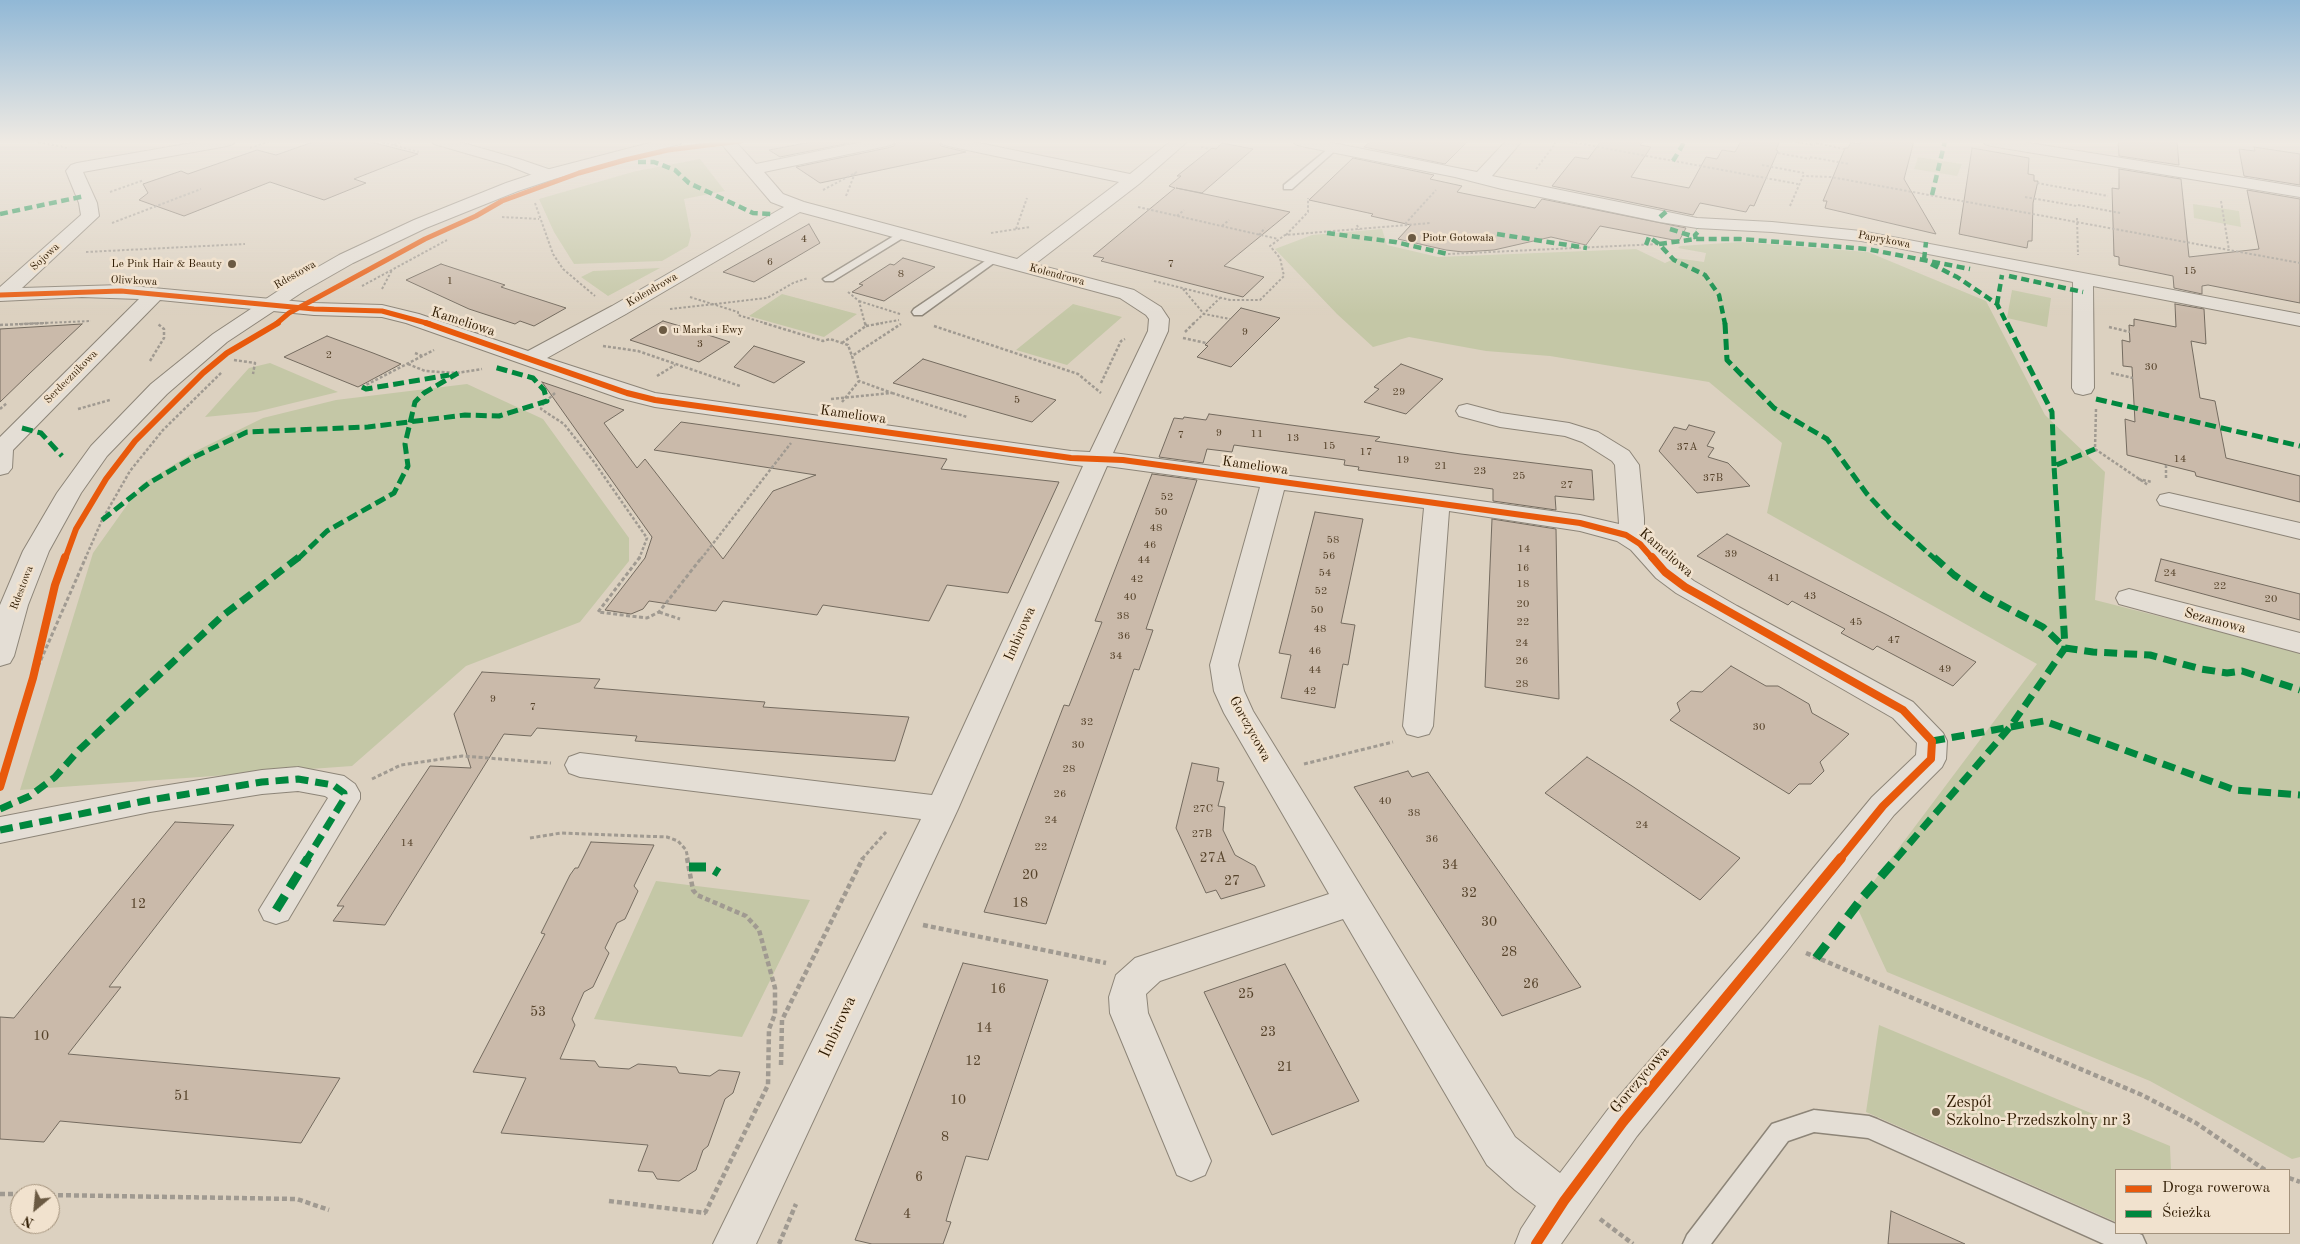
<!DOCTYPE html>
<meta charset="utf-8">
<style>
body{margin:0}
#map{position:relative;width:2300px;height:1244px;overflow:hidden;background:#dcd1c0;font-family:"Old Standard TT",serif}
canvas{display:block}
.legend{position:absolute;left:2115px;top:1169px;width:175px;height:65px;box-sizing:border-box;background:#f1e2ce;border:1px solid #a3927c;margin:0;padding:6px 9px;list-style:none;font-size:15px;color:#2e1a00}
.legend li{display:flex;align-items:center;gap:10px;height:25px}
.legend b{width:25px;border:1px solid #a3927c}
.north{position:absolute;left:10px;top:1184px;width:50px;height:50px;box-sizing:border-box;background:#f1e2ce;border:1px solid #a3927c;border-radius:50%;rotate:208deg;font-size:14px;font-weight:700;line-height:20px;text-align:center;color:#2e1a00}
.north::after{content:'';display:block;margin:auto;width:18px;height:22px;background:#6b5a43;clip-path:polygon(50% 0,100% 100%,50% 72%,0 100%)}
</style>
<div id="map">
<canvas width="2300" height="1244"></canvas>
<ul class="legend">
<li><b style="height:6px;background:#e8590c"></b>Droga rowerowa</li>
<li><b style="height:6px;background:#00873e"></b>Ścieżka</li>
</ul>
<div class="north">N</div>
</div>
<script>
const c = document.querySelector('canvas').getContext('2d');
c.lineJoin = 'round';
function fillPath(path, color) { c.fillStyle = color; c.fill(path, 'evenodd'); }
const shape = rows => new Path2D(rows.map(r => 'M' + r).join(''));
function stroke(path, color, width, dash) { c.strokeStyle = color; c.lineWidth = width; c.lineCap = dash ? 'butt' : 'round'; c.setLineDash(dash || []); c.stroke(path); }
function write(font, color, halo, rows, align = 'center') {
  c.font = font + ' "Old Standard TT",serif'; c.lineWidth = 5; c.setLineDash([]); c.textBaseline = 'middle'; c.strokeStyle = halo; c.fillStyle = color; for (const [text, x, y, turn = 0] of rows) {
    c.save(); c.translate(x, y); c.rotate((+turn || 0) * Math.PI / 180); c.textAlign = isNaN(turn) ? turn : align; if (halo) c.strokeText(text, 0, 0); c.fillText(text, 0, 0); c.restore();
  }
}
fillPath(shape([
 [1918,157,1962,164,1957,176,1914,169],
 [700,159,725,191,684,199,691,235,688,246,662,261,574,264,554,232,539,199,636,171],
 [2193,204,2239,211,2241,227,2194,218],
 [1382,229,1387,245,1438,257,1636,249,1665,263,1676,258,1704,262,1706,253,1678,248,1680,246,1741,242,1868,252,1986,301,2045,415,2105,472,2095,600,2300,652,2300,1157,2292,1159,2150,1081,1887,972,1856,905,2037,664,1767,513,1782,443,1709,382,1550,356,1486,351,1409,337,1373,347,1337,314,1275,249,1312,235],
 [660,268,608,296,581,277,593,271],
 [2012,290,2051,298,2047,327,2007,318],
 [782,294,857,314,824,337,749,316],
 [1073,304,1122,317,1067,365,1016,350],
 [270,363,338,392,256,412,205,417,249,368],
 [467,384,543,419,629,538,629,561,580,622,466,666,352,766,20,790,93,553,142,484,198,450,263,418,336,400],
 [656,881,810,900,742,1037,594,1019],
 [1879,1025,2170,1146,2171,1170,2116,1170,2116,1222,1866,1112]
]), '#c4c7a6');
const building = shape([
 [316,141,367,141,418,154,354,179,366,183,324,200,270,182,184,216,139,200,148,193,143,184,181,171,188,174,257,150,276,155,316,141],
 [816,141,860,141,780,157,769,150,816,141],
 [897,141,938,141,941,146,966,152,820,183,796,167,887,148,894,146,897,141],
 [1371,141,1468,141,1445,164,1364,147,1371,141],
 [1601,141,1644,141,1640,145,1651,147,1631,177,1689,188,1706,157,1717,159,1722,150,1735,152,1741,141,1780,141,1776,150,1778,151,1754,206,1750,205,1746,212,1700,203,1693,215,1552,186,1575,157,1588,159,1601,141],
 [1861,141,1914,141,1904,179,1936,234,1825,208,1827,201,1823,201,1845,148,1848,148,1851,142,1860,144,1861,141],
 [2118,141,2177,141,2179,165,2119,156,2118,141],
 [1222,143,1253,149,1202,193,1176,188,1290,212,1224,266,1264,277,1243,297,1101,261,1104,258,1093,256,1175,188,1169,186,1181,176,1177,176,1212,148,1216,149,1222,143],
 [2254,147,2300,154,2300,185,2244,176,2239,149,2255,151,2254,147],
 [1972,148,2029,158,2028,174,2034,175,2034,181,2038,181,2033,203,2032,241,2028,241,2027,248,1959,234,1972,148],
 [1353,158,1434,175,1430,179,1462,186,1457,192,1535,208,1542,199,1686,228,1679,241,1600,226,1586,245,1551,237,1494,250,1463,252,1446,250,1398,239,1411,225,1371,216,1373,214,1309,200,1353,158],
 [2119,169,2181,179,2189,257,2259,249,2247,190,2300,199,2300,303,2208,285,2202,286,2202,294,2174,288,2173,276,2119,265,2119,257,2114,256,2112,188,2119,189,2119,169],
 [809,224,820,243,754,282,723,272,809,224],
 [903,258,935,267,884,301,852,292,863,285,859,284,890,264,894,265,903,258],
 [441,264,505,285,501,287,566,308,534,326,520,321,515,324,469,309,406,280,441,264],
 [2175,304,2204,309,2206,344,2191,341,2200,398,2215,401,2226,458,2300,476,2300,502,2196,476,2195,472,2127,455,2125,419,2135,422,2132,367,2123,366,2122,340,2130,342,2129,325,2134,326,2134,319,2176,327,2175,304],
 [1241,308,1280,318,1231,367,1197,357,1208,346,1205,345,1241,308],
 [663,321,680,326,730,342,699,362,630,340,663,321],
 [82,324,29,374,0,402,0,329,82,324],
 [327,336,373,353,401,364,358,387,284,357,327,336],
 [754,346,805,362,774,383,734,367,754,346],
 [923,359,1056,400,1032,422,893,383,923,359],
 [1401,364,1443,379,1406,414,1364,402,1379,389,1374,387,1401,364],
 [542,382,624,410,604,423,637,468,645,459,723,559,773,491,816,475,654,450,681,422,947,459,941,469,1059,482,1008,593,947,585,929,621,823,605,817,615,723,601,716,611,649,601,643,609,631,614,605,610,645,558,652,537,542,382],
 [1209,414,1380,437,1375,441,1461,454,1592,470,1594,500,1555,496,1556,510,1493,501,1493,489,1358,470,1359,467,1344,465,1345,460,1234,445,1232,452,1207,449,1203,463,1159,457,1174,418,1183,419,1184,417,1206,420,1209,414],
 [1689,425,1715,432,1707,446,1714,448,1708,457,1728,463,1750,486,1697,493,1659,451,1674,427,1686,430,1689,425],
 [1152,474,1197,480,1146,629,1153,630,1139,670,1134,669,1046,924,984,912,1064,705,1069,706,1102,622,1095,621,1152,474],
 [1315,512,1363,519,1341,623,1355,625,1348,665,1343,664,1335,708,1281,698,1291,655,1279,653,1315,512],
 [1492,519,1556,529,1559,699,1485,687,1492,519],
 [1727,534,1887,615,1976,662,1953,686,1877,646,1873,650,1841,633,1845,629,1792,601,1788,605,1697,556,1727,534],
 [2161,559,2300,594,2300,620,2155,581,2161,559],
 [1731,666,1766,686,1778,686,1809,704,1812,713,1849,734,1820,762,1824,771,1811,784,1799,784,1789,794,1670,720,1680,711,1677,703,1691,691,1702,692,1731,666],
 [482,672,600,679,594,688,765,702,763,707,909,717,895,761,635,741,637,736,537,728,531,736,504,734,385,925,333,921,344,906,337,906,430,766,471,768,454,714,482,672],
 [1587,757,1632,786,1740,858,1700,900,1545,793,1587,757],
 [1192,763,1219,768,1217,781,1224,782,1218,806,1225,807,1223,830,1235,855,1255,866,1265,886,1221,899,1216,890,1206,893,1176,828,1192,763],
 [1408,771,1412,777,1428,772,1581,987,1502,1016,1354,787,1408,771],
 [175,822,234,825,109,987,121,987,68,1054,340,1078,301,1143,60,1121,44,1142,0,1139,0,1017,14,1018,175,822],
 [591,842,654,845,634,886,638,891,625,919,617,923,605,948,609,953,593,987,584,992,572,1019,575,1025,560,1059,595,1061,599,1067,629,1069,638,1064,676,1067,679,1073,710,1076,719,1070,740,1072,733,1093,725,1099,708,1146,703,1150,696,1170,679,1181,657,1179,653,1172,638,1171,648,1145,501,1133,526,1078,473,1072,545,934,541,933,570,875,575,868,578,868,591,842],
 [963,963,1048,980,988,1160,966,1156,950,1207,946,1221,951,1222,943,1244,872,1244,855,1240,963,963],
 [1285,964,1359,1101,1272,1135,1204,992,1285,964],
 [1891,1211,1965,1244,1888,1244,1891,1211]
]);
fillPath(building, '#cabaaa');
stroke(building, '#746b5f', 1);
const service = shape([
 [1334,144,1339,147,1337,149,1292,189,1284,189,1284,185,1334,144],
 [902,231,906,232,906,236,833,281,825,281,823,279,902,231],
 [994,255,1000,258,998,260,922,315,914,315,912,312,914,309,994,255],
 [1814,1110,1869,1116,1877,1119,2116,1224,2116,1233,2137,1233,2142,1235,2146,1244,2104,1244,1868,1138,1814,1132,1788,1141,1711,1244,1683,1244,1687,1235,1772,1124,1814,1110]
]);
const minor = shape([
 [203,141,235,141,233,144,227,146,83,172,97,203,99,216,22,288,121,285,314,303,382,305,419,314,528,351,612,306,784,207,771,202,719,141,735,141,756,164,867,141,895,141,893,144,887,146,764,172,783,194,804,202,1017,259,1119,182,948,146,942,144,940,141,969,141,1130,174,1171,141,1188,141,1139,184,1035,264,1134,290,1161,307,1169,319,1168,331,1113,453,1437,495,1580,515,1619,524,1615,465,1612,461,1582,442,1565,436,1500,427,1459,416,1456,411,1459,406,1467,404,1501,413,1569,423,1598,432,1629,451,1639,465,1644,518,1644,528,1640,533,1649,538,1674,566,1694,581,1737,606,1913,702,1943,733,1947,741,1946,759,1942,767,1894,815,1787,951,1637,1136,1561,1244,1515,1244,1521,1229,1536,1206,1515,1190,1487,1165,1343,919,1160,981,1146,994,1148,1013,1211,1161,1205,1175,1191,1181,1177,1175,1110,1013,1109,997,1116,975,1135,958,1329,894,1224,713,1214,691,1210,665,1260,487,1107,466,958,809,756,1244,713,1244,921,819,580,777,569,773,565,765,569,757,580,753,932,795,1083,466,655,407,619,398,406,323,382,317,314,315,160,300,13,450,12,468,8,473,0,475,0,437,139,299,82,297,0,301,0,287,81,215,79,203,66,171,71,165,77,163,203,141],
 [800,212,1120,298,1146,315,1149,319,1148,331,1090,452,1071,451,655,393,547,358,626,314,800,212],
 [1284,490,1424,508,1403,726,1407,734,1418,737,1429,734,1433,726,1449,511,1580,531,1617,541,1631,550,1656,578,1676,593,1893,718,1917,743,1916,755,1872,797,1763,929,1609,1108,1560,1173,1515,1137,1253,711,1244,691,1238,665,1284,490],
 [432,141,456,141,519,159,554,171,556,175,554,179,548,180,542,179,507,165,434,144,432,141],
 [1293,141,1323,141,1477,172,1506,141,1522,141,1492,176,1697,218,1772,222,1861,231,2300,314,2300,326,2093,286,2094,388,2091,393,2083,395,2075,393,2072,388,2073,282,1861,241,1772,232,1697,228,1660,222,1502,189,1455,177,1301,146,1295,144,1293,141],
 [1983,141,2017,141,2300,187,2300,197,1991,146,1985,144,1983,141],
 [2169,493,2300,523,2300,539,2160,505,2157,500,2160,495,2169,493],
 [2129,589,2300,633,2300,653,2119,604,2116,598,2119,592,2129,589],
 [298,767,344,776,355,784,360,793,360,799,288,920,276,924,264,920,259,910,328,798,325,796,298,791,262,794,150,812,0,843,0,817,150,788,262,770,298,767]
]);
const tertiary = shape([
 [657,141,682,141,680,144,554,179,518,191,426,228,353,263,304,291,227,342,167,394,107,456,81,493,49,551,28,605,14,656,10,663,0,666,0,605,23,551,57,493,91,446,151,384,213,334,290,283,339,255,414,220,506,183,542,171,657,141]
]);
stroke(service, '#8d8578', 3);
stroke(minor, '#8d8578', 2);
stroke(tertiary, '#8d8578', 2);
stroke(shape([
 [34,141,67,148],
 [378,141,419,152],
 [1566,141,1798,184],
 [1792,141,1815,145],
 [1816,143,1844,149],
 [394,145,405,141],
 [1201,147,1210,149],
 [250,148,271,141],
 [1778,153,1810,159],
 [1810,157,1849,164],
 [1762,165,1804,173],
 [1536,169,1555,144,1554,141],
 [2037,183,2108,196],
 [823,190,857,172],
 [110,192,144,180],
 [846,196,855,173],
 [2025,197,2077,206],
 [2221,201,2229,250],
 [535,203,553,254,563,269,595,296],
 [2078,205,2120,213],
 [1790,206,1803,176,1831,177,2300,263],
 [1138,207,1278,239],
 [1177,216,1184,210],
 [502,217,539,219],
 [2077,218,2078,255],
 [112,223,201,189],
 [1405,224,1436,190],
 [1357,225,1359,230],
 [1222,226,1229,220],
 [1016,229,1027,198],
 [991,233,1030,227],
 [1259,235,1265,228],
 [1286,235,1308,212,1308,198],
 [86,252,245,244],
 [1448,254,1659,244],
 [1154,281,1230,300,1260,300,1284,276,1280,258,1270,246,1285,235,1431,223],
 [362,286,447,240],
 [382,289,392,270],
 [1183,289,1204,314,1230,319],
 [848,292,859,301,865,324],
 [690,297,738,312,738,315,768,324],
 [859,301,900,314],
 [670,309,767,298,793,283,808,278],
 [19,324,91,321],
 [876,324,899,320],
 [1193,324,1220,298]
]), '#a09a91', 2, [2.5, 2]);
stroke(shape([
 [764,323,823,341,830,339,848,345,852,356],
 [0,325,47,323],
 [866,326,883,323],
 [934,326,1078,374,1101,393],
 [2109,327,2130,332],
 [1185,332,1194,323],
 [1183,338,1206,343],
 [842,343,866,326,865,323],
 [603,346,638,351,740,386],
 [415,353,422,356],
 [234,360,255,363,253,374],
 [150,361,164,338,164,329,158,324],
 [408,364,425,371,457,373,482,369],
 [2111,373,2133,378],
 [657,376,675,365],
 [1101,383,1121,341,1125,339],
 [362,387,434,350],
 [555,393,543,404,541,409,564,424,594,462,647,538,639,559],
 [892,393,967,417],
 [831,399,892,393,859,381],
 [842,402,859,381,852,356,901,324],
 [0,409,7,403],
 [78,409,110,400],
 [2096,409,2095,449,2148,485],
 [2166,465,2166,478],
 [2138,479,2152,482],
 [85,559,102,520,130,471,163,430,222,372],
 [701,559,791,443]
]), '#a09a91', 2.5, [3, 2]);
stroke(shape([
 [640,557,598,612,647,618,659,612,702,557],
 [659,612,680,619],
 [33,678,86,557],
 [1304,764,1393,742],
 [372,779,401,765,462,756,551,763],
 [530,838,561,833,667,837,678,841,686,850,688,859],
 [862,859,886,832]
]), '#a09a91', 3, [4, 2.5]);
stroke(shape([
 [687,858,693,890,697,895,746,916,759,930,775,988,775,1014,769,1029,768,1085,705,1213],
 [923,925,1106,963],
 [1806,953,2142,1095,2196,1123,2265,1170],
 [781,1065,782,1020,863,858],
 [2289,1178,2300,1182],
 [0,1194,20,1194],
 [50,1195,297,1199,329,1210],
 [609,1201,706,1213],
 [1600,1219,1633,1244],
 [779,1244,796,1204]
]), '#a09a91', 4.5, [5, 3]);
fillPath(service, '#e4ded5');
fillPath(minor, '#e4ded5');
fillPath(tertiary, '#e4ded5');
stroke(shape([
 [1673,161,1685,141],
 [638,162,654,162,675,170,689,183,753,213,772,214],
 [1932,195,1945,141],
 [0,214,85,196],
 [1660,217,1667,211],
 [1670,229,1695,237],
 [1327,233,1395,242,1448,254],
 [1497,234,1587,248],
 [1696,239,1695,235,1699,231,1697,229],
 [1659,244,1696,239,1740,239,1867,249,1970,269],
 [1646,245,1649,237,1659,244,1674,260,1705,275,1719,295,1725,324],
 [1924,260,1926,242],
 [1931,264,1957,277,1997,304,2007,324],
 [2009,276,2083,292],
 [1997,304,2002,275]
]), '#00873e', 4.5, [8, 4.5]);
stroke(shape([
 [1725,323,1727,360,1774,408,1827,439,1867,494,1891,520,1935,559],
 [2007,323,2052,412,2054,466],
 [362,387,366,389,449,375],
 [2096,399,2300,446],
 [22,428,41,433,62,456],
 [102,520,149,483,194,457,247,432,368,427,465,415,499,416,547,401,544,390,533,378,494,367],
 [298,559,327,531,394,493,408,466,405,444,415,402,424,393,458,373],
 [2060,559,2054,466,2095,449]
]), '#00873e', 5, [11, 5]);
stroke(shape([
 [1934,557,1954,575,1985,596,2043,627,2065,648,2093,652,2150,655,2201,669,2227,673,2242,671,2300,690],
 [1932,741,2044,721,2235,790,2300,795],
 [0,809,30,796,55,777,79,750,221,617,299,557],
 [0,830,150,800,262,782,298,779,333,785,344,793,344,799,307,859],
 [1896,859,2010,727,2065,648,2060,557]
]), '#00873e', 7, [13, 7]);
stroke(shape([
 [689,867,709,867,719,873],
 [276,910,308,858],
 [1816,958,1863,897,1897,858]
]), '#00873e', 9, [17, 9]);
stroke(shape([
 [0,295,121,291,314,309,382,311,430,324],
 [276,324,289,313,425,239,476,216,502,201,579,173,625,160,668,150,741,141]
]), '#e8590c', 5);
stroke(shape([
 [426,323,627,393,655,400,1071,458,1123,460,1580,523,1626,535,1640,544,1653,559],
 [65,559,76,529,106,479,135,441,203,373,227,353,278,323]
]), '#e8590c', 6);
stroke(shape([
 [1652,557,1665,572,1685,587,1903,710,1932,741,1931,759,1883,806,1840,859],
 [0,787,33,678,55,585,65,557]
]), '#e8590c', 8);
stroke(shape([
 [1536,1244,1564,1201,1623,1122,1841,858]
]), '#e8590c', 10);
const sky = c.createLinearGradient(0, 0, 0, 315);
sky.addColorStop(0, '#91b8d6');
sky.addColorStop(0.45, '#efeae3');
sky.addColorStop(1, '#efeae300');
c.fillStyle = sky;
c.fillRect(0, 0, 2300, 315);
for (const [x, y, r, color] of [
 [1412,238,5,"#6b5a43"],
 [232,264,5,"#6b5a43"],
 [663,330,5,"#6b5a43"],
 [1936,1112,5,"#6b5a43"]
]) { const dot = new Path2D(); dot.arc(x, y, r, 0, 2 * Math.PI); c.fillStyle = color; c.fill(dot); stroke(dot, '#f1e2ce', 2); }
write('11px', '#2e1a00', '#f1e2ce', [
 ["Piotr Gotowała",1422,238],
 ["Le Pink Hair & Beauty",222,264,"right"],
 ["u Marka i Ewy",673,330]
], 'left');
write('11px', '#56432b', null, [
 ["4",804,239],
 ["6",770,262],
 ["7",1171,264],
 ["15",2190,271],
 ["8",901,274],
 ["1",450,281],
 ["9",1245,332],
 ["3",700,344],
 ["2",329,355],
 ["30",2151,367],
 ["29",1399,392],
 ["5",1017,400],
 ["9",1219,433],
 ["11",1257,434],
 ["7",1181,435],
 ["13",1293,438],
 ["15",1329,446],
 ["37A",1687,447],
 ["17",1366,452],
 ["14",2180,459],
 ["19",1403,460],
 ["21",1441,466],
 ["23",1480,471],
 ["25",1519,476],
 ["37B",1713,478],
 ["27",1567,485],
 ["52",1167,497],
 ["50",1161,512],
 ["48",1156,528],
 ["58",1333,540],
 ["46",1150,545],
 ["14",1524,549],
 ["39",1731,554],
 ["56",1329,556],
 ["44",1144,560],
 ["16",1523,568],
 ["54",1325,573],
 ["24",2170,573],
 ["41",1774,578],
 ["42",1137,579],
 ["18",1523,584],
 ["22",2220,586],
 ["52",1321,591],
 ["43",1810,596],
 ["40",1130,597],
 ["20",2271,599],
 ["20",1523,604],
 ["50",1317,610],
 ["38",1123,616],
 ["22",1523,622],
 ["45",1856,622],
 ["48",1320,629],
 ["36",1124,636],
 ["47",1894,640],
 ["24",1522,643],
 ["46",1315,651],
 ["34",1116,656],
 ["26",1522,661],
 ["49",1945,669],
 ["44",1315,670],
 ["28",1522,684],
 ["42",1310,691],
 ["9",493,699],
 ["7",533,707],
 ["32",1087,722],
 ["30",1759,727],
 ["30",1078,745],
 ["28",1069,769],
 ["26",1060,794],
 ["40",1385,801],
 ["27C",1203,809],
 ["38",1414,813],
 ["24",1051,820],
 ["24",1642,825],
 ["27B",1202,834],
 ["36",1432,839],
 ["14",407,843],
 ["22",1041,847]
]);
write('11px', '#2e1a00', '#f1e2ce', [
 ["Paprykowa",1884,240,11],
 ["Sojowa",45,257,-43],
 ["Rdestowa",295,275,-30],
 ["Kolendrowa",1057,275,15],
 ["Oliwkowa",134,281,3],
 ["Kolendrowa",652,290,-30],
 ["Serdecznikowa",71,377,-45],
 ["Rdestowa",22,588,-69]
]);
write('14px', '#2e1a00', '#f1e2ce', [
 ["Kameliowa",463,322,18],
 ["Kameliowa",853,415,8],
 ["Kameliowa",1255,466,8],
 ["Kameliowa",1666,553,41],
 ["Sezamowa",2215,621,15],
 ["Imbirowa",1020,634,-66],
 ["Gorczycowa",1250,729,61]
]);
write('14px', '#56432b', null, [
 ["27A",1213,858],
 ["34",1450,865],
 ["20",1030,875],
 ["27",1232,881],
 ["32",1469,893],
 ["18",1020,903],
 ["12",138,904],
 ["30",1489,922],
 ["28",1509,952],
 ["26",1531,984],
 ["16",998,989],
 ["25",1246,994],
 ["53",538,1012],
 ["14",984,1028],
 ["23",1268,1032],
 ["10",41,1036],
 ["12",973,1061],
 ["21",1285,1067],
 ["51",182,1096],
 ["10",958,1100],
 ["8",945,1137],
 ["6",919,1177],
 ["4",907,1214]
]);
write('16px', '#2e1a00', '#f1e2ce', [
 ["Imbirowa",838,1027,-65],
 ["Gorczycowa",1640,1080,-50]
]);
write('16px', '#2e1a00', '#f1e2ce', [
 ["Zespół",1946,1103],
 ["Szkolno-Przedszkolny nr 3",1946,1121]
], 'left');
</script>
